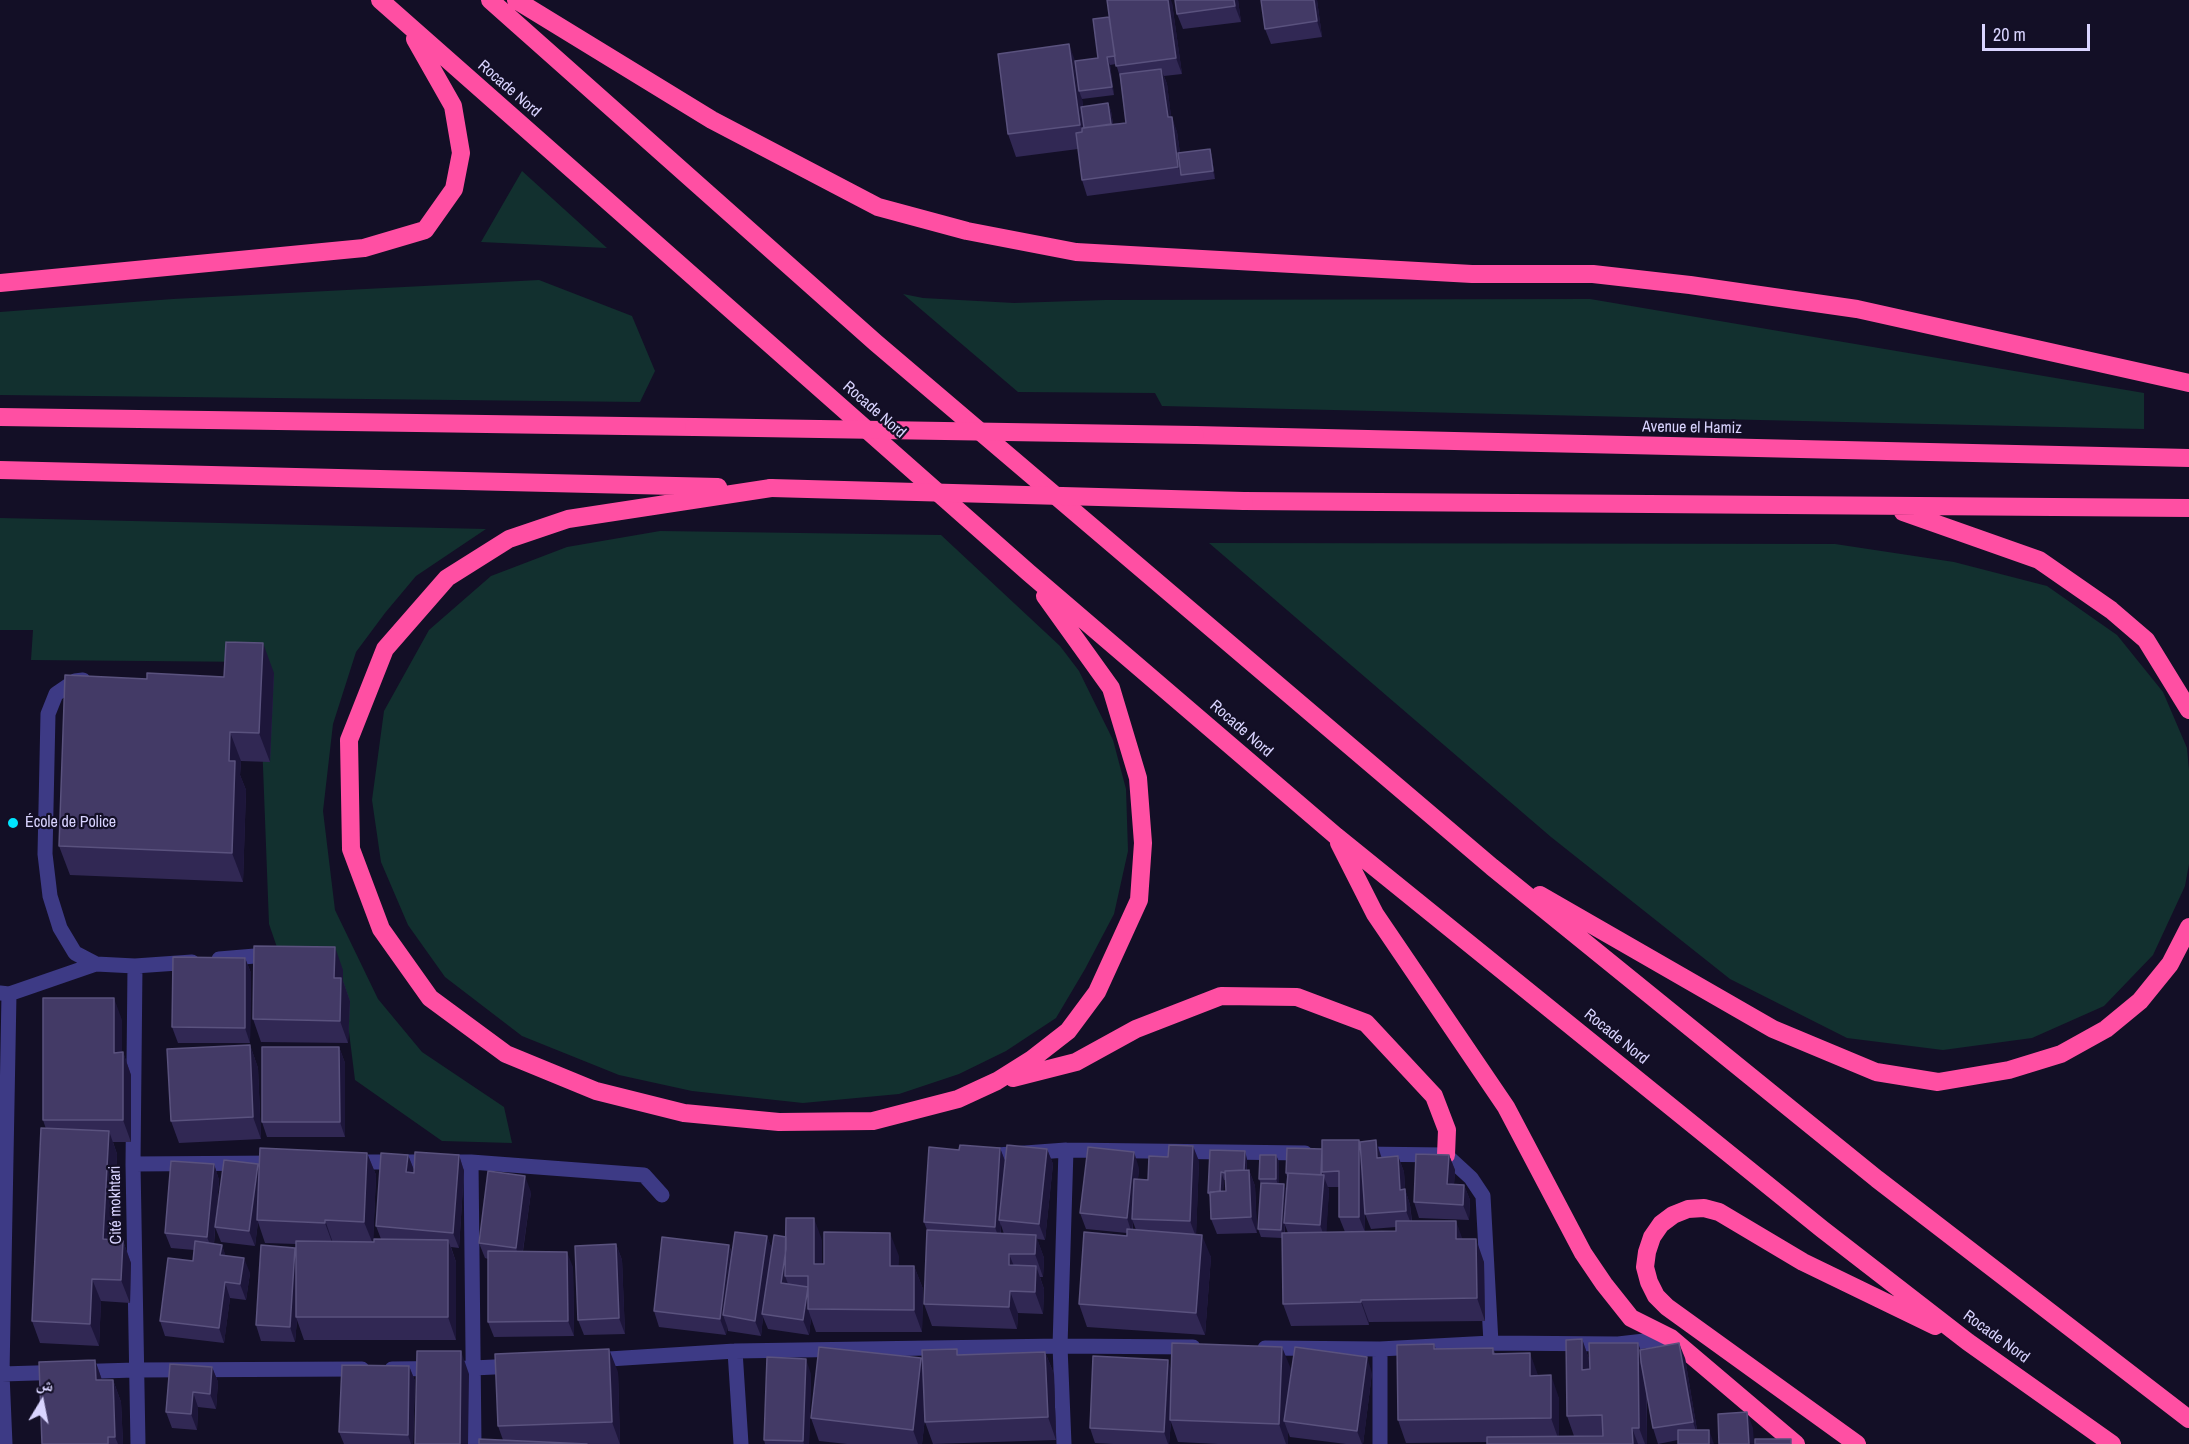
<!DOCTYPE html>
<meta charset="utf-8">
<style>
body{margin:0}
#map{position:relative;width:2189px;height:1444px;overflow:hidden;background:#130f26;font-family:"Archivo Narrow","Noto Naskh Arabic",sans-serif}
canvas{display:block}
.north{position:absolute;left:12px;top:1372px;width:60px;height:60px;-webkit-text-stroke:4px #130f26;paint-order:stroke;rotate:10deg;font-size:16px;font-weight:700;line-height:24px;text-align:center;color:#d9d4ff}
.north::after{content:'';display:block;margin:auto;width:21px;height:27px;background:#d9d4ff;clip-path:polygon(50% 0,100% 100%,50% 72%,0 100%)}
.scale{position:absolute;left:1982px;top:24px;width:108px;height:27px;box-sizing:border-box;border:3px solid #d9d4ff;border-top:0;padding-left:8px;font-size:18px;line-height:21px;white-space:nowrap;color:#d9d4ff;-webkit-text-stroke:4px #130f26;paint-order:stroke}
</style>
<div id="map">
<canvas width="2189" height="1444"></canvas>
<div class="north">ش</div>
<div class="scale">20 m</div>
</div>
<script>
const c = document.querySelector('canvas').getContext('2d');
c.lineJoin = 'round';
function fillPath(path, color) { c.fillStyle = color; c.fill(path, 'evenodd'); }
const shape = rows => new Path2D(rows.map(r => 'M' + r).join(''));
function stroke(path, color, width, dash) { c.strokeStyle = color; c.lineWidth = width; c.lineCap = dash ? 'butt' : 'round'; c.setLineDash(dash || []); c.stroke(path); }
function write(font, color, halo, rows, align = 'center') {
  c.font = font + ' "Archivo Narrow",sans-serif'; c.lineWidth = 4.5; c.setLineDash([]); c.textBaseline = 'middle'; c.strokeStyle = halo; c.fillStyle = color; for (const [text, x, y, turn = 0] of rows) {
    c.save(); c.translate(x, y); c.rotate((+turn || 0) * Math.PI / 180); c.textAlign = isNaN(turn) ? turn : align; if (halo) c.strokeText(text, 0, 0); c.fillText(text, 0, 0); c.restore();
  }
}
fillPath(shape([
 [522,171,607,248,481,242],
 [539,280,632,316,655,371,640,402,0,395,0,312,173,299],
 [903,294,923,298,1014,303,1105,300,1590,299,2144,393,2144,429,1162,406,1155,393,1018,392],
 [0,518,486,529,416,576,385,613,356,652,333,724,323,811,335,910,378,999,422,1052,504,1107,512,1143,442,1141,355,1080,346,1008,282,962,269,924,259,662,31,660,33,630,0,630],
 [660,531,941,535,1060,646,1079,671,1113,740,1126,789,1128,851,1114,914,1085,969,1056,1018,1006,1051,959,1074,899,1094,803,1103,692,1091,619,1075,522,1036,445,977,408,925,381,862,372,800,384,711,429,630,491,576,567,547],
 [1209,543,1835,544,1954,562,2047,586,2117,635,2163,692,2187,748,2189,770,2189,864,2185,886,2153,955,2104,1006,2032,1038,1943,1050,1847,1038,1730,979,1551,837]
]), '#12302f');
stroke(shape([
 [83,680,75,681,56,694,48,714,45,854,50,896,60,928,75,953,96,964,135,966,192,962],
 [219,959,255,956],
 [135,966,133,1164,138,1444],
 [0,993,9,994,2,1374,5,1444],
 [9,994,96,964],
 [1362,1154,1446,1155,1471,1178,1483,1196,1491,1343],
 [984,1156,1066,1150,1305,1153],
 [351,1162,471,1162,474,1444],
 [471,1162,644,1175,662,1195],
 [133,1164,279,1163],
 [1265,1348,1380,1349,1491,1343,1618,1344,1671,1338],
 [1380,1349,1380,1444],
 [735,1351,741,1444],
 [593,1360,735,1351,1060,1346,1193,1347],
 [392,1369,473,1368,515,1366],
 [2,1374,135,1370,362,1369],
 [1064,1444,1060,1346,1066,1150]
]), '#3d3a85', 15);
stroke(shape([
 [380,0,1029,573,1336,836,1822,1229,1968,1342,2112,1444],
 [490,0,876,343,1492,867,1877,1179,2189,1419],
 [516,0,712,120,878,207,967,231,1076,252,1472,274,1593,274,1690,285,1857,309,2189,383],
 [0,283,364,248,425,230,454,189,461,153,453,106,415,39],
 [0,417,694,427],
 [1195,435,2189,458],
 [0,470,718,487],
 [771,488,568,519,509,539,447,578,385,649,349,740,351,849,381,929,430,998,506,1054,596,1091,684,1113,779,1122,873,1121,958,1099,997,1081,1032,1059,1068,1031,1097,992,1139,900,1143,843,1138,778,1111,688,1045,596],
 [1244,501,2189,508],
 [1903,512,2039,560,2111,610,2146,640,2189,710],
 [1339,843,1375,914,1506,1107,1583,1253,1604,1284,1631,1318,1671,1338,1796,1444],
 [1540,895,1773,1029,1876,1072,1938,1082,2009,1070,2061,1054,2106,1029,2140,1001,2170,964,2189,927],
 [1013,1078,1076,1062,1136,1029,1221,996,1297,997,1366,1023,1434,1096,1447,1130,1446,1155],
 [1857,1444,1667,1307,1656,1296,1649,1282,1645,1267,1647,1252,1652,1237,1661,1224,1673,1215,1688,1209,1704,1208,1719,1212,1803,1262,1935,1326]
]), '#ff4fa3', 18);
stroke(shape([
 [694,427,1195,435],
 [771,488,1244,501]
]), '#ff4fa3', 18);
fillPath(shape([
 [1175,0,1238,0,1241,22,1183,29,1177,14],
 [1317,0,1322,37,1271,44,1265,29],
 [1172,3,1182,74,1164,76,1167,84,1171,117,1177,132,1180,153,1210,149,1212,157,1215,179,1087,196,1082,180,1078,149,1016,157,1008,134,1075,61,1098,58,1109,17],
 [1116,64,1120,77,1126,123,1113,124,1111,111,1108,103,1083,107,1082,99,1114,95,1110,65],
 [274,673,270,762,241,761,240,775,246,790,243,882,70,875,59,846,147,679,224,677],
 [245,958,251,973,250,1043,178,1043,172,1027],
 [343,970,343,981,350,1001,348,1043,261,1042,253,1019],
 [122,1020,122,1052,123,1052,131,1075,131,1142,113,1142,117,1154,112,1240,123,1241,131,1263,130,1303,101,1301,99,1346,40,1343,32,1321,46,1129,43,1120],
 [250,1045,258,1068,261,1139,179,1143,171,1121],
 [339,1047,345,1063,345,1137,267,1137,262,1122],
 [1359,1140,1360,1143,1381,1156,1382,1158,1398,1156,1404,1172,1405,1189,1410,1205,1412,1221,1462,1239,1484,1262,1485,1321,1369,1322,1369,1325,1291,1326,1283,1304,1282,1238,1261,1237,1258,1229,1261,1184,1259,1179,1276,1155,1279,1162,1279,1184,1284,1184,1286,1190,1287,1177,1286,1173,1322,1149],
 [1328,1187,1339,1187,1339,1217,1345,1232,1326,1232,1329,1190],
 [1365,1207,1365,1214,1371,1229,1396,1227,1396,1231,1365,1232],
 [1285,1225,1288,1233,1285,1233],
 [1000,1148,1005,1162,1047,1149,1053,1164,1045,1240,1037,1239,1044,1258,1043,1277,1040,1277,1044,1289,1043,1314,1018,1313,1017,1329,932,1326,924,1304,927,1230,924,1222,959,1150],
 [1001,1225,1004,1234,1001,1234],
 [1210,1150,1247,1159,1247,1170,1249,1170,1255,1186,1257,1233,1217,1234,1211,1219,1210,1197,1208,1193],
 [1224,1180,1226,1180,1226,1191,1223,1191],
 [367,1153,376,1175,373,1242,381,1239,376,1226,408,1155,414,1170,459,1155,464,1171,459,1248,451,1247,456,1262,456,1340,304,1340,297,1320,295,1342,261,1341,256,1325,296,1251,296,1244,265,1243,258,1222,255,1246,221,1242,215,1227,259,1169],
 [1449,1155,1455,1170,1454,1184,1464,1185,1470,1200,1469,1220,1419,1218,1414,1202],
 [1199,1161,1196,1234,1211,1257,1205,1335,1087,1327,1079,1304,1127,1236,1127,1233,1086,1229,1080,1213,1139,1168,1138,1179,1148,1180],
 [1133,1222,1136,1230,1133,1230],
 [214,1164,219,1180,214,1244,222,1245,225,1255,250,1273,246,1300,230,1298,224,1343,165,1336,160,1321,193,1261,194,1250,171,1248,165,1233],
 [531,1192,523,1251,573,1267,574,1336,494,1337,488,1322,488,1259,485,1258,479,1243],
 [767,1236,772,1250,822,1240,822,1264,899,1256,898,1266,914,1266,923,1289,922,1332,816,1332,811,1318,809,1335,768,1329,763,1317,761,1336,728,1331,727,1326,726,1335,659,1327,654,1311,729,1245,732,1253],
 [616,1244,622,1260,625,1334,584,1335,578,1320],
 [1582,1339,1590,1362,1638,1343,1640,1350,1685,1358,1697,1430,1678,1440,1658,1444,1653,1428,1647,1395,1647,1444,1487,1444,1487,1442,1406,1443,1398,1420,1434,1344,1436,1349,1493,1348,1495,1353,1538,1376,1559,1398,1559,1437,1574,1436,1567,1416],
 [1045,1352,1054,1374,1056,1440,933,1444,925,1422,925,1418,922,1444,847,1444,819,1441,811,1418,923,1364,960,1355],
 [95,1360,102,1380,113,1380,121,1402,123,1444,42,1444],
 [409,1366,415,1381,413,1444,344,1444,339,1432],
 [212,1367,218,1382,216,1409,198,1407,197,1430,172,1428,166,1412],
 [1291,1369,1290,1381,1372,1373,1363,1444,1346,1444,1290,1437,1288,1432,1288,1444,1218,1444,1178,1442,1171,1422,1169,1444,1113,1444,1095,1443,1090,1428],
 [618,1372,620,1444,479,1444,503,1440,498,1426],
 [811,1374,809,1444,765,1444,764,1440]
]), '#312854');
fillPath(shape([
 [1168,0,1171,0,1172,3,1182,74,1176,58],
 [1234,0,1238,0,1241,22,1235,6],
 [1314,0,1317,0,1322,37,1317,21],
 [1069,44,1077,66,1079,91,1082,99,1088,148,1080,125],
 [1107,57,1110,65,1114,95,1112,87],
 [1161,69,1167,84,1173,132,1168,117],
 [1108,103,1111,111,1115,140,1112,132],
 [1172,117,1177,132,1183,175,1181,175,1178,167],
 [1210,149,1212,157,1215,179,1213,171],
 [263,643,274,673,270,762,259,733],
 [230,732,241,761,240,775,246,790,243,882,232,853,229,761],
 [335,947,343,970,343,981,350,1001,348,1043,340,1021,334,978],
 [245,958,251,973,250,1043,245,1028],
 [114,998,122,1020,122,1075,114,1053],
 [250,1045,258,1068,261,1139,253,1117],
 [339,1047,345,1063,345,1137,340,1122],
 [123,1052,131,1075,131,1142,123,1120],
 [109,1131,117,1154,111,1262,103,1239],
 [1359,1140,1364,1155,1365,1232,1359,1217],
 [1376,1140,1381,1156,1383,1174,1377,1158],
 [1193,1146,1199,1161,1196,1237,1190,1221],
 [1000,1148,1006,1163,999,1220,1001,1226,1000,1242,995,1227],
 [1047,1149,1053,1164,1045,1240,1039,1224],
 [1322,1149,1322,1172,1329,1190,1326,1241,1320,1225],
 [1245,1151,1247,1159,1246,1181,1244,1173],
 [1134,1152,1139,1168,1134,1219,1132,1219,1133,1222,1132,1234,1127,1218],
 [367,1153,376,1175,373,1244,364,1222],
 [408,1155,414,1170,412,1188,406,1172],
 [459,1155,464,1171,459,1248,453,1233],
 [1276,1155,1279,1162,1279,1187,1276,1179],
 [1449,1155,1455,1170,1453,1199,1447,1184],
 [1398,1156,1404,1172,1406,1205,1400,1190],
 [214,1164,219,1180,213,1252,207,1237],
 [258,1164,263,1180,255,1246,249,1231],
 [1249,1170,1255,1186,1257,1233,1251,1217],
 [1221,1172,1224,1180,1223,1201,1220,1193],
 [525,1176,531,1192,521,1263,516,1248],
 [1284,1184,1287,1192,1284,1238,1281,1230],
 [1464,1185,1470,1200,1469,1220,1463,1205],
 [1405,1189,1410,1205,1412,1226,1406,1211],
 [814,1218,822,1240,822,1287,814,1264],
 [325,1220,333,1243,333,1245,325,1223],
 [1456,1221,1464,1243,1456,1239],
 [890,1233,899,1256,898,1288,890,1266],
 [1036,1235,1044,1258,1043,1277,1035,1254],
 [1202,1235,1211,1257,1205,1335,1196,1313],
 [767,1236,773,1252,762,1314,763,1317,761,1336,755,1321],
 [787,1237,785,1276,788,1284,781,1283],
 [1476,1239,1484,1262,1485,1321,1477,1298],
 [448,1240,456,1262,456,1340,448,1317],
 [123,1241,131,1263,130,1303,121,1280],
 [616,1244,622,1260,625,1334,619,1318],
 [222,1245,227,1260,220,1255],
 [729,1245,734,1260,723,1315,727,1326,726,1335,720,1319],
 [295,1248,300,1263,296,1317,297,1320,295,1342,290,1327],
 [567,1252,573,1267,574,1336,568,1321],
 [1009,1254,1018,1276,1009,1265],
 [244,1258,250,1273,246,1300,240,1284],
 [914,1266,923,1289,922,1332,914,1310],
 [1036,1266,1044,1289,1043,1314,1035,1292],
 [92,1279,101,1301,99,1346,90,1324],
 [225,1282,230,1298,224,1343,219,1328],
 [808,1287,808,1309,811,1318,809,1335,803,1320],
 [1010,1291,1018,1313,1017,1329,1009,1307],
 [1361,1300,1369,1322,1369,1325,1361,1302],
 [1582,1339,1590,1362,1590,1392,1582,1370],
 [1638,1343,1646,1365,1647,1444,1645,1444,1639,1428],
 [1679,1343,1685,1358,1698,1437,1693,1422],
 [1282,1347,1291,1369,1289,1422,1284,1421,1288,1432,1288,1444,1286,1444,1279,1424],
 [609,1349,618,1372,620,1444,612,1422],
 [461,1351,469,1374,468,1444,460,1444],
 [1045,1352,1054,1374,1056,1440,1048,1417],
 [1530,1353,1538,1375,1530,1376],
 [1367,1357,1372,1373,1363,1444,1362,1444,1357,1431],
 [921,1358,929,1381,922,1444,918,1444,913,1430],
 [806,1359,811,1374,809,1444,804,1444,803,1441],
 [95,1360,103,1383,96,1380],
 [1168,1360,1173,1375,1170,1420,1171,1422,1169,1444,1168,1444,1164,1432],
 [409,1366,415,1381,413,1444,411,1444,408,1435],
 [212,1367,218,1382,216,1409,210,1394],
 [1551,1375,1559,1398,1559,1441,1551,1418],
 [113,1380,121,1402,123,1444,118,1444,115,1437],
 [193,1392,198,1407,197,1430,191,1414],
 [1747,1412,1753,1428,1754,1444,1749,1444],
 [1632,1428,1638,1444,1633,1444],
 [1709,1430,1714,1444,1709,1444]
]), '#1d163a');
const building = shape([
 [1107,0,1168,0,1176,58,1116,66,1107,0],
 [1175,0,1234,0,1235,6,1177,14,1175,0],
 [1261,0,1314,0,1317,21,1265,29,1261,0],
 [1109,17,1115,56,1107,57,1112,87,1079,91,1075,61,1098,58,1093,19,1109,17],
 [1069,44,1080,125,1008,134,998,54,1069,44],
 [1161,69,1168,117,1172,117,1178,167,1082,180,1076,133,1082,132,1082,128,1126,123,1120,74,1161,69],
 [1108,103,1111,124,1084,128,1081,107,1108,103],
 [1210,149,1213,171,1181,175,1178,153,1210,149],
 [226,642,263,643,259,733,230,732,229,761,235,761,232,853,59,846,65,675,147,679,147,673,224,677,226,642],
 [254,946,335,947,334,978,341,978,340,1021,253,1019,254,946],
 [173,957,245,958,245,1028,172,1027,173,957],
 [43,998,114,998,114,1053,123,1052,123,1120,43,1120,43,998],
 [250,1045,253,1117,171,1121,167,1049,250,1045],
 [262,1047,339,1047,340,1122,262,1122,262,1047],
 [41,1128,109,1131,103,1239,123,1241,121,1280,92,1279,90,1324,32,1321,41,1128],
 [1322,1140,1359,1140,1359,1217,1339,1217,1339,1171,1322,1172,1322,1140],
 [1376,1140,1377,1158,1398,1156,1400,1190,1405,1189,1406,1211,1365,1214,1360,1142,1376,1140],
 [960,1145,1000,1148,995,1227,924,1222,929,1147,959,1150,960,1145],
 [1007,1145,1047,1149,1039,1224,999,1220,1007,1145],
 [1169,1145,1193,1146,1190,1221,1132,1219,1134,1179,1148,1180,1149,1156,1168,1157,1169,1145],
 [1088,1147,1134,1152,1127,1218,1080,1213,1088,1147],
 [260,1148,367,1153,364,1222,325,1220,325,1223,257,1220,260,1148],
 [1287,1148,1322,1149,1321,1175,1286,1173,1287,1148],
 [1210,1150,1245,1151,1244,1170,1225,1171,1225,1173,1221,1172,1220,1191,1208,1193,1210,1150],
 [415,1152,459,1155,453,1233,376,1226,381,1153,408,1155,406,1172,414,1173,415,1152],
 [1416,1154,1449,1155,1447,1184,1464,1185,1463,1205,1414,1202,1416,1154],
 [1260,1155,1276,1155,1276,1179,1259,1179,1260,1155],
 [224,1160,258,1164,249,1231,215,1227,224,1160],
 [171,1161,214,1164,207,1237,165,1233,171,1161],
 [1249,1170,1251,1217,1211,1219,1210,1192,1226,1191,1225,1171,1249,1170],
 [488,1171,525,1176,516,1248,479,1243,488,1171],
 [1288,1173,1324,1175,1320,1225,1284,1223,1288,1173],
 [1261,1183,1284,1184,1281,1230,1258,1229,1261,1183],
 [786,1218,814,1218,814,1264,824,1264,824,1232,890,1233,890,1266,914,1266,914,1310,808,1309,808,1276,785,1276,786,1218],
 [1396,1221,1456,1221,1456,1239,1476,1239,1477,1298,1361,1300,1361,1302,1283,1304,1282,1233,1396,1231,1396,1221],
 [1127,1229,1202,1235,1196,1313,1079,1304,1084,1232,1127,1236,1127,1229],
 [927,1230,1036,1235,1035,1254,1009,1254,1009,1265,1036,1266,1035,1292,1010,1291,1009,1307,924,1304,927,1230],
 [735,1232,767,1236,755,1321,723,1315,735,1232],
 [774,1235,786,1237,786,1249,781,1283,808,1287,803,1320,762,1314,774,1235],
 [662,1237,729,1245,720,1319,654,1311,662,1237],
 [374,1239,448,1240,448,1317,296,1317,296,1241,374,1242,374,1239],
 [195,1241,222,1245,220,1255,244,1258,240,1284,225,1282,219,1328,160,1321,168,1258,193,1261,195,1241],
 [616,1244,619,1318,578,1320,575,1246,616,1244],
 [261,1245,295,1248,290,1327,256,1325,261,1245],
 [488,1251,567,1252,568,1321,488,1322,488,1251],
 [1582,1339,1582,1370,1590,1369,1589,1343,1638,1343,1639,1428,1632,1428,1633,1444,1487,1444,1487,1437,1603,1436,1602,1415,1567,1416,1566,1340,1582,1339],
 [1172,1343,1282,1347,1279,1424,1170,1420,1172,1343],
 [1679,1343,1693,1422,1653,1428,1641,1362,1640,1350,1679,1343],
 [1434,1344,1434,1349,1493,1348,1493,1354,1530,1353,1530,1376,1551,1375,1551,1418,1398,1420,1397,1345,1434,1344],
 [819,1347,921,1358,913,1430,811,1418,819,1347],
 [1295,1347,1367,1357,1357,1431,1284,1421,1295,1347],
 [609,1349,612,1422,498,1426,495,1354,609,1349],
 [957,1349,957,1355,1045,1352,1048,1417,925,1422,922,1350,957,1349],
 [417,1351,461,1351,460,1444,415,1444,417,1351],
 [1093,1356,1168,1360,1164,1432,1090,1428,1093,1356],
 [767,1357,806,1359,803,1441,764,1440,767,1357],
 [95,1360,96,1380,113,1380,115,1437,108,1437,108,1444,42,1444,39,1362,95,1360],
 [170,1364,212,1367,210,1394,193,1392,191,1414,166,1412,170,1364],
 [342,1365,409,1366,408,1435,339,1432,342,1365],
 [1747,1412,1749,1444,1719,1444,1718,1414,1747,1412],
 [1678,1430,1709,1430,1709,1444,1678,1444,1678,1430],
 [479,1439,587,1444,479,1444,479,1439],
 [1755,1439,1791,1439,1791,1444,1755,1444,1755,1439]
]);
fillPath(building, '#433a66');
stroke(building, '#5a527e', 1.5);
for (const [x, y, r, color] of [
 [13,823,6,"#00e5ff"]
]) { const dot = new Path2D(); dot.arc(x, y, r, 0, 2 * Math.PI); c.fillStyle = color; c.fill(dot); stroke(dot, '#130f26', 2); }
write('16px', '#d9d4ff', '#130f26', [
 ["Rocade Nord",509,89,41],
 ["Rocade Nord",874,410,41],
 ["Avenue el Hamiz",1692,428,1],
 ["Rocade Nord",1241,729,41],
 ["Rocade Nord",1616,1037,39],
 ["Cité mokhtari",116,1205,-91],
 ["Rocade Nord",1996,1337,36]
]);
write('16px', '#d9d4ff', '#130f26', [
 ["École de Police",25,823]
], 'left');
</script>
